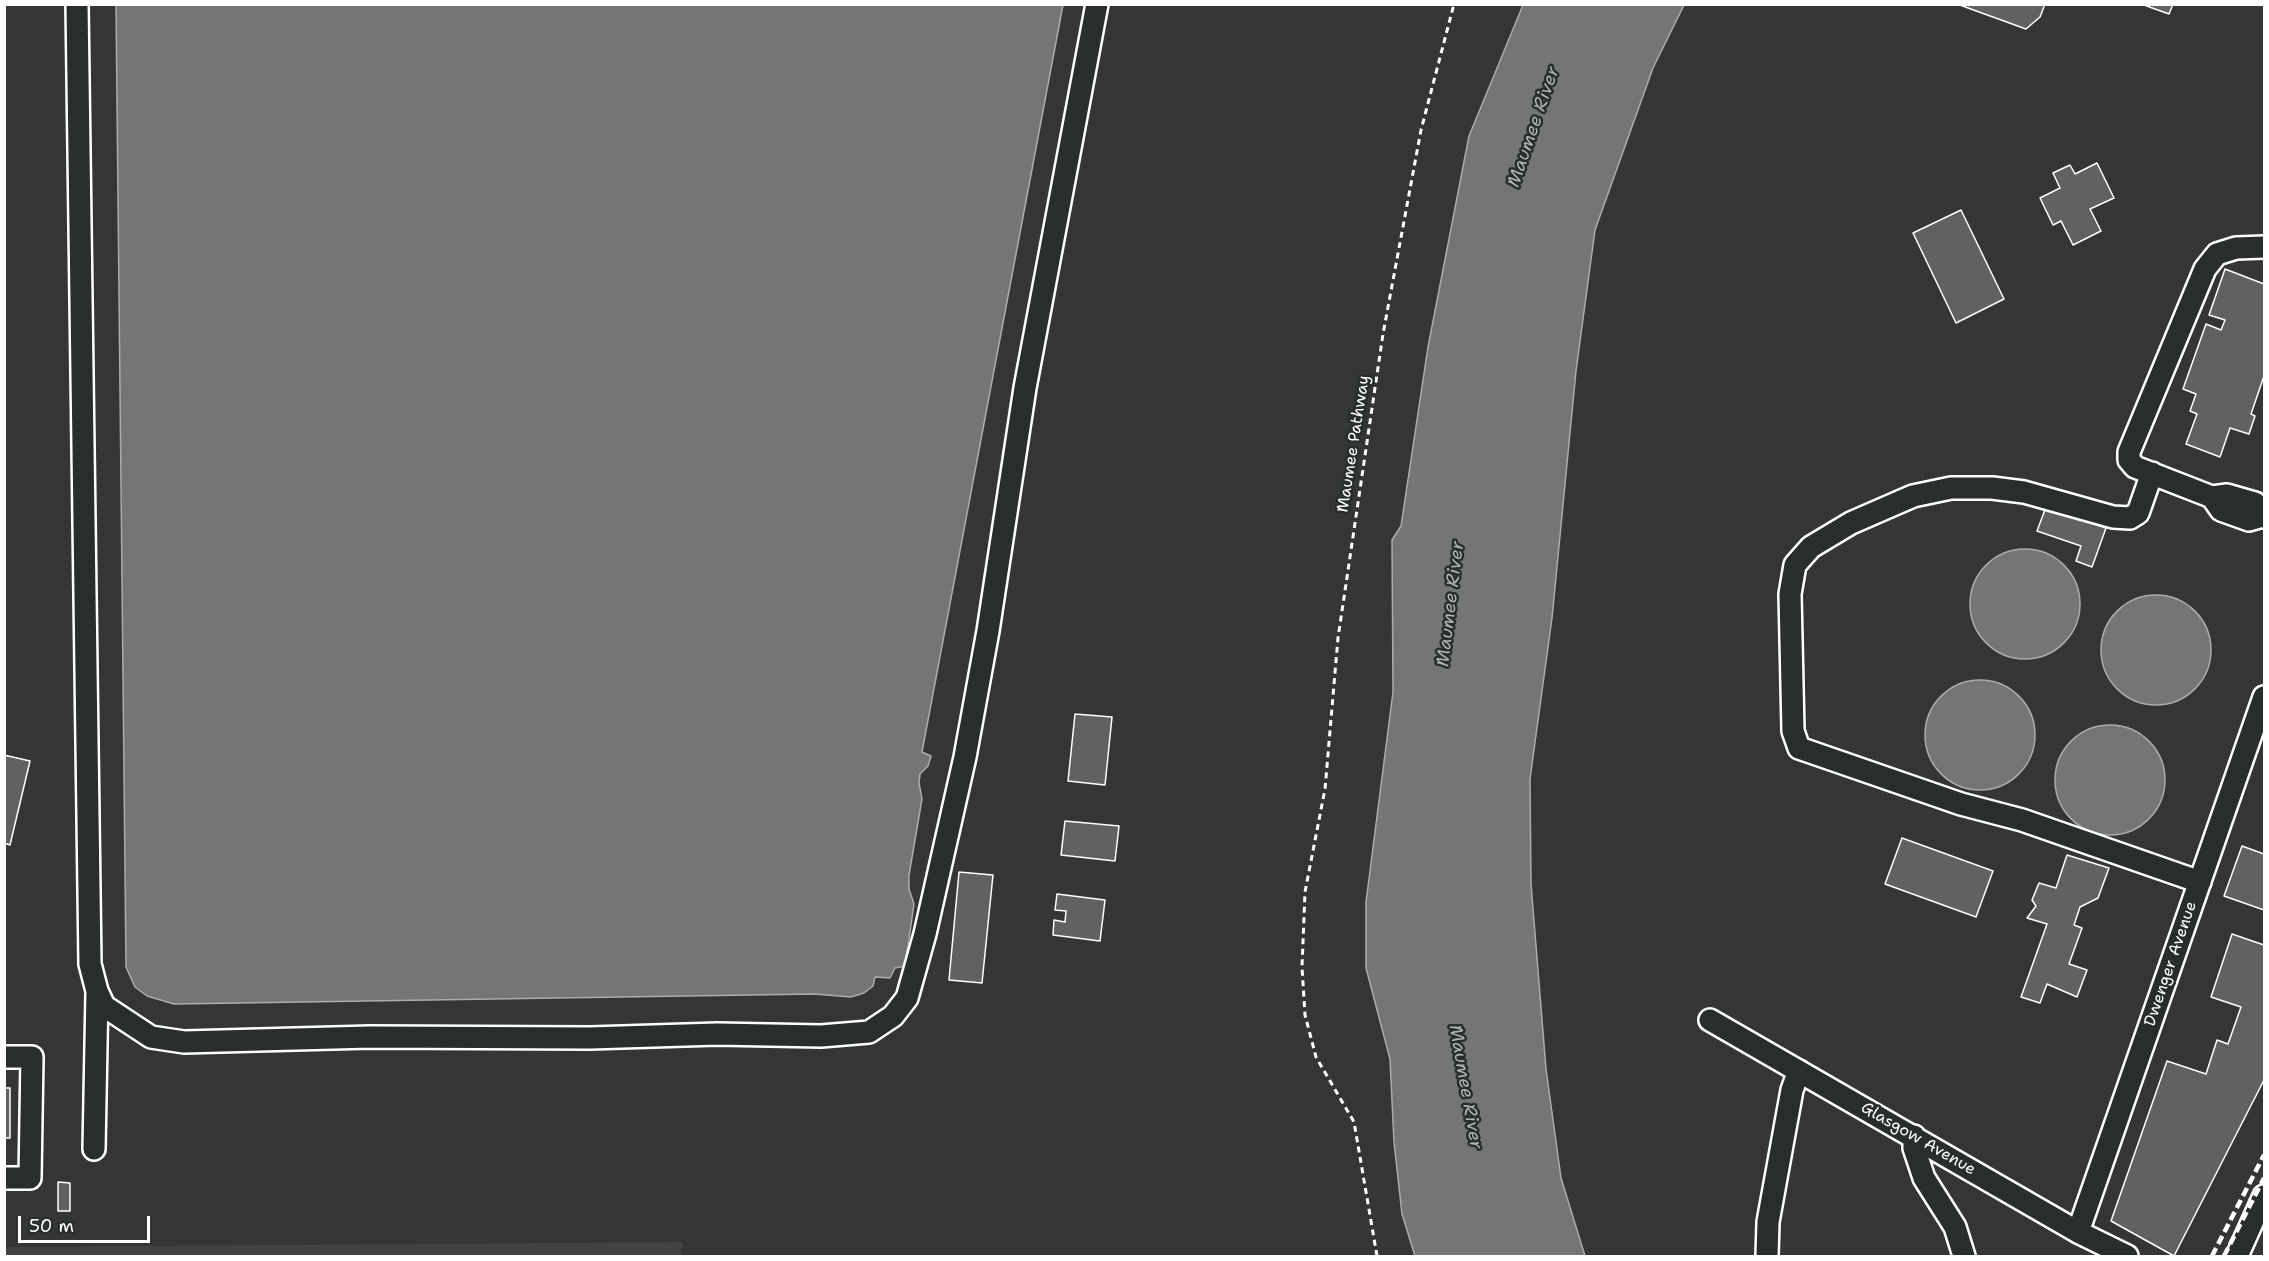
<!DOCTYPE html>
<style>
body{margin:0}
#map{position:relative;width:2269px;height:1261px;overflow:hidden;background:#333536;font-family:"Shantell Sans",sans-serif}
canvas{display:block}
.frame{position:absolute;inset:0;border:6px solid #fff;pointer-events:none}
.scale{position:absolute;left:18px;top:1216px;width:132px;height:27px;box-sizing:border-box;border:3px solid #fff;border-top:0;padding-left:8px;font-size:18px;line-height:21px;white-space:nowrap;color:#fff;-webkit-text-stroke:4px #2a2d2e;paint-order:stroke}
</style>
<div id="map">
<canvas width="2269" height="1261"></canvas>
<div class="frame"></div>
<div class="scale">50 m</div>
</div>
<script>
const c = document.querySelector('canvas').getContext('2d');
c.lineJoin = 'round';
function fillPath(path, color) { c.fillStyle = color; c.fill(path, 'evenodd'); }
const shape = rows => new Path2D(rows.map(r => 'M' + r).join(''));
function stroke(path, color, width, dash) { c.strokeStyle = color; c.lineWidth = width; c.lineCap = dash ? 'butt' : 'round'; c.setLineDash(dash || []); c.stroke(path); }
function write(font, color, halo, rows, align = 'center') {
  c.font = font + ' "Shantell Sans",sans-serif'; c.lineWidth = 5; c.setLineDash([]); c.textBaseline = 'middle'; c.strokeStyle = halo; c.fillStyle = color; for (const [text, x, y, turn = 0] of rows) {
    c.save(); c.translate(x, y); c.rotate((+turn || 0) * Math.PI / 180); c.textAlign = isNaN(turn) ? turn : align; if (halo) c.strokeText(text, 0, 0); c.fillText(text, 0, 0); c.restore();
  }
}
fillPath(shape([
 [682,1242,682,1256,4,1256,5,1247]
]), '#404243');
const water = shape([
 [116,5,1063,5,922,752,931,756,928,766,920,774,919,783,922,799,909,875,909,889,914,904,905,966,895,968,890,978,875,977,873,986,864,993,851,997,814,994,174,1004,147,996,135,987,126,967,116,5],
 [1523,5,1684,5,1653,68,1595,230,1576,371,1552,618,1530,779,1531,884,1546,1069,1561,1178,1585,1256,1415,1256,1402,1214,1394,1142,1390,1059,1366,968,1366,902,1393,692,1392,540,1401,526,1428,347,1469,136,1523,5],
 '1970 604a55 55 0 1 1 110 0a55 55 0 1 1-110 0Z',
 '2101 650a55 55 0 1 1 110 0a55 55 0 1 1-110 0Z',
 '1925 735a55 55 0 1 1 110 0a55 55 0 1 1-110 0Z',
 '2055 780a55 55 0 1 1 110 0a55 55 0 1 1-110 0Z'
]);
fillPath(water, '#737576');
stroke(water, '#abacad', 1.5);
const building = shape([
 [1957,4,2045,4,2040,17,2026,29,1957,4],
 [2141,4,2173,4,2169,14,2141,4],
 [2097,163,2114,198,2090,209,2101,231,2073,245,2061,221,2053,225,2040,198,2060,188,2053,173,2070,165,2075,174,2097,163],
 [1961,210,2004,299,1956,323,1913,233,1961,210],
 [2225,269,2264,284,2264,376,2251,414,2255,416,2249,434,2230,428,2220,457,2186,444,2197,414,2190,411,2196,394,2183,389,2206,324,2221,330,2225,320,2209,315,2225,269],
 [2046,507,2106,528,2092,567,2076,561,2081,546,2037,531,2046,507],
 [1075,714,1112,717,1105,785,1068,781,1075,714],
 [4,755,30,761,10,845,4,843,4,755],
 [1065,821,1119,826,1115,861,1061,855,1065,821],
 [1902,838,1993,871,1976,917,1885,884,1902,838],
 [2242,846,2264,854,2264,910,2224,896,2242,846],
 [2067,855,2109,868,2098,898,2080,907,2074,925,2082,928,2069,964,2087,970,2077,997,2047,984,2040,1003,2021,997,2047,924,2027,918,2036,906,2032,900,2039,883,2056,888,2067,855],
 [959,872,993,875,982,983,949,980,959,872],
 [1057,894,1105,900,1100,941,1053,935,1054,920,1065,922,1066,911,1055,910,1057,894],
 [2232,934,2264,945,2264,1080,2174,1256,2111,1221,2167,1061,2206,1074,2217,1040,2228,1044,2241,1007,2211,997,2232,934],
 [4,1088,10,1088,10,1138,4,1138,4,1088],
 [58,1182,70,1183,70,1211,58,1211,58,1182]
]);
fillPath(building, '#5f6162');
stroke(building, '#fff', 1.5);
const minor = shape([
 [77,4,90,964,97,991,104,1006,151,1037,184,1042,370,1037,590,1038,717,1034,821,1036,869,1032,893,1016,907,998,925,934,965,757,988,631,1025,388,1097,4],
 [2152,473,2138,513,2130,518,2113,517,2024,492,1992,488,1951,488,1913,496,1851,523,1811,547,1795,565,1790,594,1793,731,1799,748,1961,804,2022,820,2200,882],
 [2212,497,2135,467,2129,460,2129,452,2205,269,2217,254,2236,248,2264,247],
 [2263,516,2249,520,2221,510,2212,497,2227,495,2255,503,2264,517],
 [1710,1020,2078,1232,2127,1256],
 [4,1057,32,1057,30,1178,4,1178],
 [1914,1136,1914,1148,1924,1178,1955,1227,1964,1256],
 [94,1149,97,992],
 [2078,1232,2264,697],
 [1767,1256,1768,1222,1792,1090,1799,1071],
 [2237,1256,2264,1196]
]);
stroke(minor, '#fff', 26);
stroke(shape([
 [1377,1256,1354,1122,1316,1057,1305,1015,1302,967,1305,892,1325,789,1338,638,1383,334,1421,130,1454,4]
]), '#fff', 3, [6, 4.5]);
stroke(minor, '#2a2d2e', 21);
stroke(shape([
 [2212,1256,2264,1155],
 [2224,1256,2264,1178]
]), '#fff', 4.5, [9, 4.5]);
write('16px', '#fff', '#2a2d2e', [
 ["Maumee Pathway",1354,444,-81],
 ["Dwenger Avenue",2171,964,-71],
 ["Glasgow Avenue",1918,1139,30]
]);
write('italic 18px', '#b2b3b4', '#2a2d2e', [
 ["Maumee River",1534,127,-71],
 ["Maumee River",1451,604,-83],
 ["Maumee River",1465,1087,80]
]);
</script>
